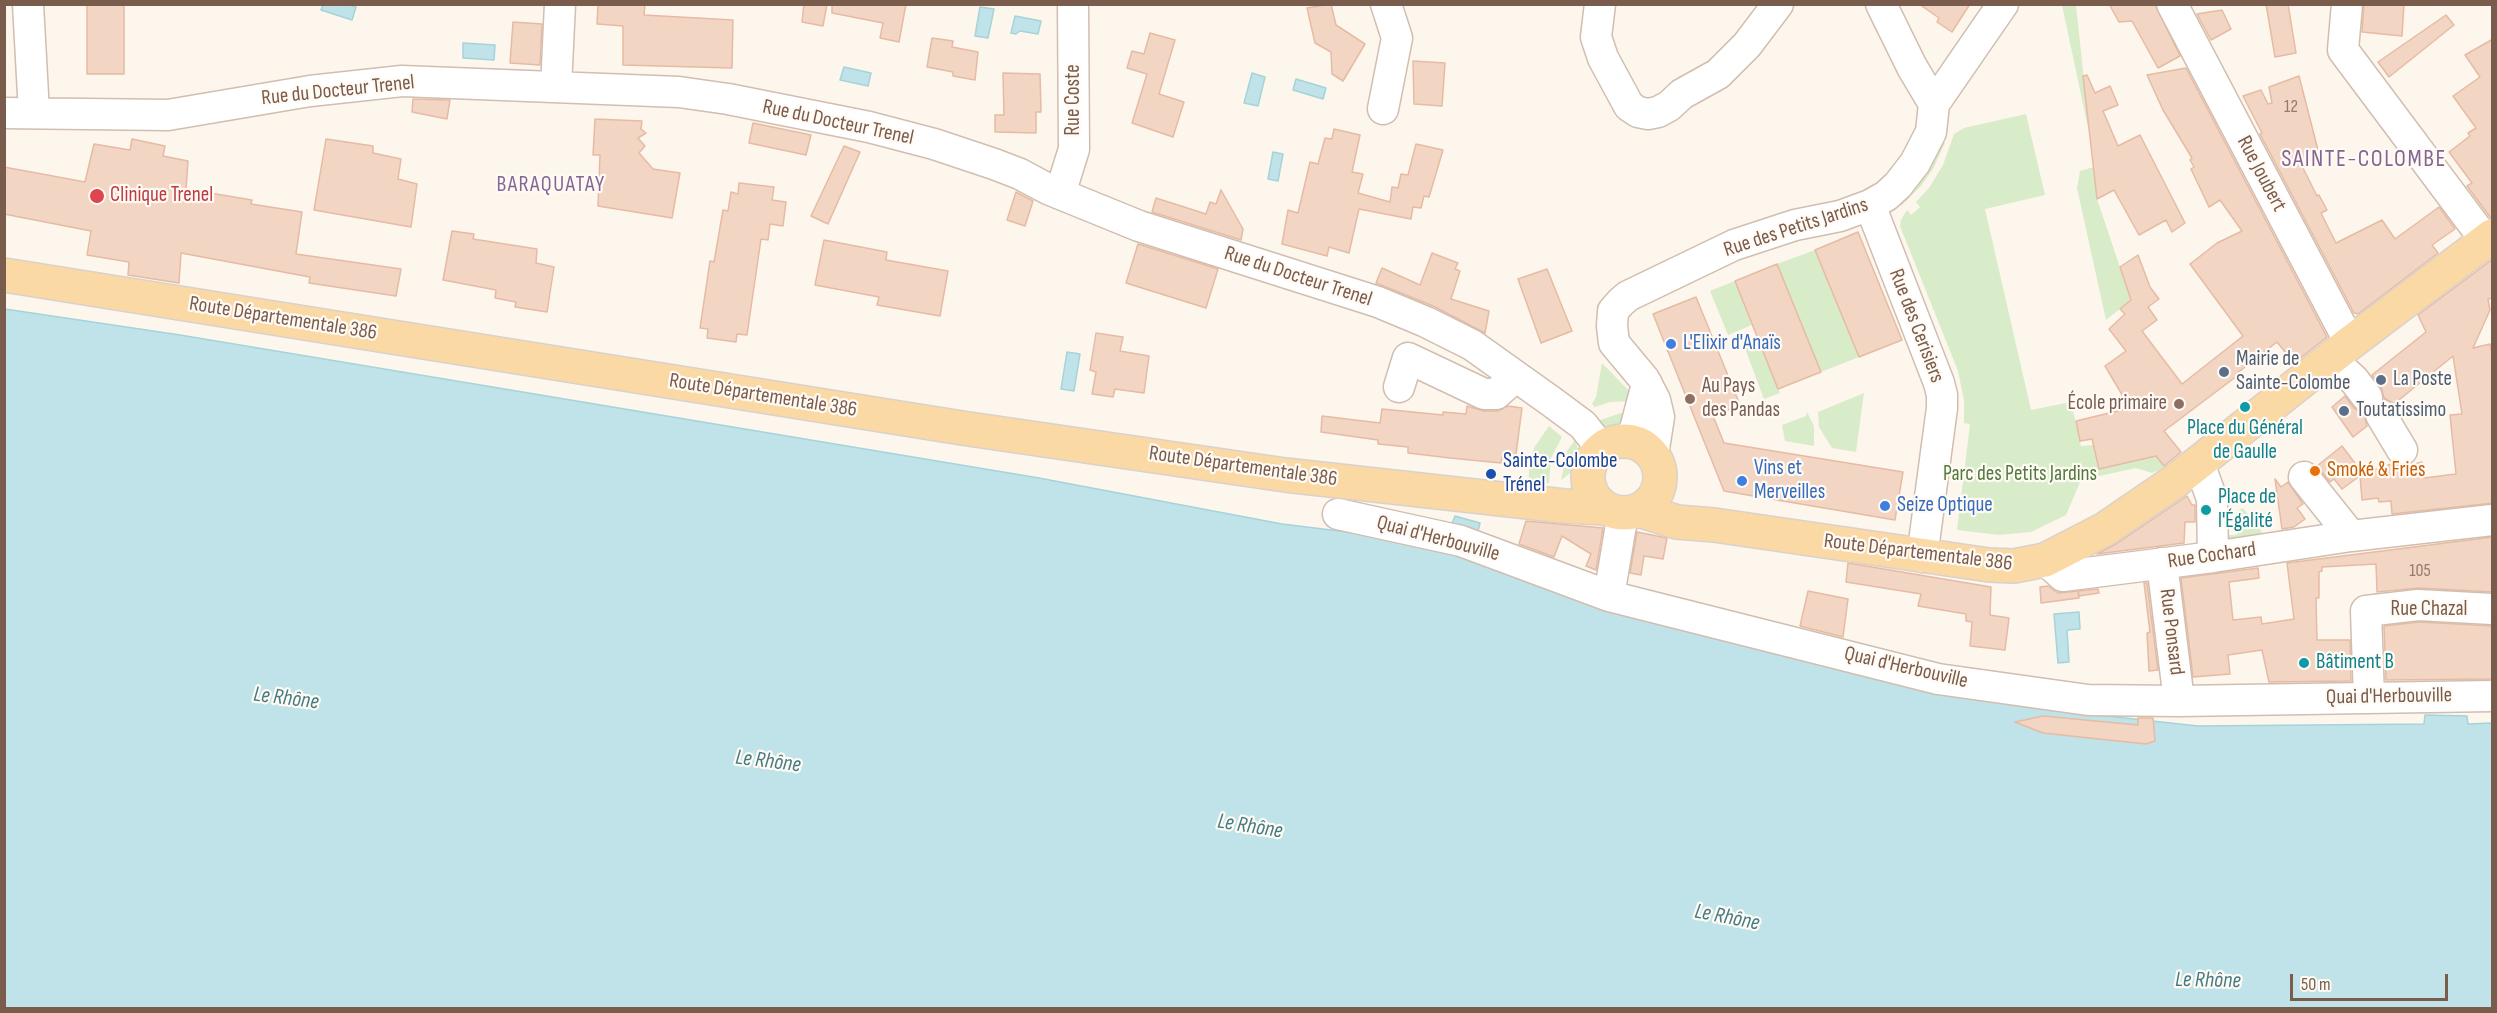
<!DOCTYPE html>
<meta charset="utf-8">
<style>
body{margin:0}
#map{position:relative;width:2497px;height:1013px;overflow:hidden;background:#fdf6ec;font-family:"Sofia Sans Condensed",sans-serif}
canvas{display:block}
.frame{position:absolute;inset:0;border:6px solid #7a5c4d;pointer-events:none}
.scale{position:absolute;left:2290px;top:974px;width:158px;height:27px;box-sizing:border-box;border:3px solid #7a5c4d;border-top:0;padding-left:8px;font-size:18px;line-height:21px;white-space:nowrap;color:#7a5c4d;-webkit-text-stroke:4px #fffaf3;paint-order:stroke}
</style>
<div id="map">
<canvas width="2497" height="1013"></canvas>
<div class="frame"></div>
<div class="scale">50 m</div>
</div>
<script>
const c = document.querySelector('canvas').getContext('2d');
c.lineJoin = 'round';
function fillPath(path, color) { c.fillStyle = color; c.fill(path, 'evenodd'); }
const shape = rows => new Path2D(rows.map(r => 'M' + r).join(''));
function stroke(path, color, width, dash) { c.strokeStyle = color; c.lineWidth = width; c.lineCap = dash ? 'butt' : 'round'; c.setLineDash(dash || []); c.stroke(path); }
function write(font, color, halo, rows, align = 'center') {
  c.font = font + ' "Sofia Sans Condensed",sans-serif'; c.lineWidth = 4.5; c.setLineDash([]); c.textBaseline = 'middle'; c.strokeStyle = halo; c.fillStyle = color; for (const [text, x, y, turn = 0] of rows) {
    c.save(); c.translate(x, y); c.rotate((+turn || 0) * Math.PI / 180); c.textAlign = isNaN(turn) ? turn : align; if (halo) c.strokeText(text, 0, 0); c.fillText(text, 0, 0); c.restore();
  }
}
fillPath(shape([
 [2062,5,2076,5,2090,137],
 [2026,114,2045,195,1985,209,2031,410,2071,402,2081,446,2094,445,2100,469,2134,461,2128,437,2140,434,2165,468,2152,473,2136,468,2081,480,2066,515,2031,532,1999,535,1957,530,1970,424,1964,423,1964,400,1958,371,1900,226,1901,220,1907,210,1911,215,1920,207,1916,202,1929,188,1943,165,1954,134,1964,128],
 [1939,141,1945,143,1933,169,1921,186,1901,206,1897,199],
 [2094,167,2097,199,2131,300,2106,320,2077,188,2080,171],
 [1815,250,1859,357,1821,372,1777,264],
 [1735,281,1752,325,1728,335,1710,291],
 [1758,340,1780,393,1764,399,1744,346],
 [1602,363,1631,393,1634,401,1610,402,1595,407,1592,404,1596,397],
 [1864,393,1856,452,1832,448,1819,427,1818,412],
 [1807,412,1814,426,1814,446,1785,441,1782,425,1806,416],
 [1621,413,1628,414,1618,429,1606,427,1597,421],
 [1549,426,1562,437,1551,458,1549,483,1528,487,1530,459,1534,448],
 [1575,440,1579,453,1577,465,1573,471,1561,480,1567,451],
 [2243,508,2264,535,2228,542,2226,535,2237,535,2238,511]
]), '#d8ecc9');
const water = shape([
 [323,5,349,5,356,7,352,20,321,10,323,5],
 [980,7,994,9,988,38,975,36,980,7],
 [1015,16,1041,21,1038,34,1020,31,1016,34,1011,33,1015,16],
 [463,43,495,45,494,60,463,58,463,43],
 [844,67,871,73,868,86,840,80,844,67],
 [1252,73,1265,77,1258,106,1244,103,1252,73],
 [1296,79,1326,88,1323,99,1293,90,1296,79],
 [1273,152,1283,154,1278,181,1268,179,1273,152],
 [5,309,180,335,1039,478,1282,524,1389,537,2052,710,2198,726,2424,724,2425,715,2467,716,2468,724,2492,723,2492,1008,5,1008,5,309],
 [1067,352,1080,354,1074,391,1061,389,1067,352],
 [1455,516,1480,523,1477,535,1470,533,1471,528,1461,525,1459,529,1451,526,1455,516],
 [2079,612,2080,629,2067,630,2069,662,2058,663,2054,614,2079,612]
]);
fillPath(water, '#bfe3e8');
stroke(water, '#a5d3da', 1.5);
const building = shape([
 [87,4,124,4,124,74,87,74,87,4],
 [598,4,645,4,644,15,733,20,732,68,623,65,623,26,597,24,598,4],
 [804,4,827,4,823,26,802,22,804,4],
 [832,4,906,4,899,42,880,38,883,23,832,13,832,4],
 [1331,4,1336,25,1365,44,1343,81,1332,74,1331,52,1315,43,1307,8,1331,4],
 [1919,4,1970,4,1952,32,1937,22,1939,18,1919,4],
 [2109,4,2155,4,2180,56,2158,68,2132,21,2119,22,2109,4],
 [2266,4,2288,4,2296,53,2275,57,2266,4],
 [2364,4,2404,4,2402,36,2362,32,2364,4],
 [2222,10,2231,29,2211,40,2197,14,2222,10],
 [2446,15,2454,25,2389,77,2378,62,2446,15],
 [513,22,542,24,540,65,510,63,513,22],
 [1150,33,1175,40,1159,94,1184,102,1173,137,1132,123,1147,74,1127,68,1132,51,1144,54,1150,33],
 [932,38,953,41,952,47,978,52,975,80,953,76,953,72,927,67,932,38],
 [2493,39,2493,218,2490,217,2467,186,2472,183,2449,152,2470,136,2468,133,2476,128,2453,96,2480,77,2465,55,2493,39],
 [1413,61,1445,63,1442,106,1414,104,1413,61],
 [2186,68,2327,337,2294,363,2277,342,2236,374,2237,376,2164,431,2181,452,2164,466,2156,456,2099,469,2092,439,2080,441,2076,421,2130,408,2105,366,2126,351,2109,329,2125,314,2120,309,2131,300,2120,267,2138,255,2150,287,2159,299,2148,307,2157,320,2142,331,2182,384,2243,336,2190,264,2217,243,2242,231,2220,200,2209,207,2191,169,2194,167,2190,160,2192,158,2163,110,2147,75,2186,68],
 [1003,73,1040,74,1041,112,1036,112,1036,133,995,132,995,115,1004,115,1003,73],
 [2087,75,2095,93,2110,86,2118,105,2103,111,2118,146,2140,135,2185,223,2172,232,2166,220,2139,235,2114,190,2097,199,2083,76,2087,75],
 [2299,76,2319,154,2302,166,2317,196,2319,195,2327,210,2321,213,2336,243,2382,220,2395,239,2439,207,2455,229,2432,245,2438,253,2358,314,2354,313,2260,134,2262,133,2243,96,2261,90,2268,104,2272,103,2269,87,2299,76],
 [413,99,450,100,447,119,412,112,413,99],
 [595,119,642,121,641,129,646,133,638,138,645,146,639,153,653,169,680,173,672,218,598,206,600,155,593,155,595,119],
 [753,123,811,135,806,155,749,143,753,123],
 [1334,129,1360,135,1352,172,1363,174,1358,193,1390,202,1392,187,1398,188,1401,174,1408,175,1416,144,1443,150,1429,197,1424,196,1421,208,1413,207,1411,219,1359,209,1349,253,1329,247,1327,256,1282,244,1288,210,1298,213,1310,162,1318,164,1325,138,1332,139,1334,129],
 [132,139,165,146,163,156,188,161,186,189,252,200,251,204,302,212,296,254,401,269,396,296,309,283,310,277,181,253,179,283,128,275,129,262,87,255,91,231,4,214,4,167,85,182,94,144,130,150,132,139],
 [326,139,373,146,373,153,401,159,398,179,417,184,411,227,314,210,326,139],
 [844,146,860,152,828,224,811,216,844,146],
 [739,183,774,187,772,200,786,202,783,226,770,224,768,240,761,239,747,335,737,334,736,342,707,338,708,329,700,328,710,261,714,262,723,210,728,211,731,192,738,194,739,183],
 [1221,190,1243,229,1241,240,1152,212,1156,198,1206,214,1210,202,1216,204,1221,190],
 [1016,192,1033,201,1025,226,1007,220,1016,192],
 [452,231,474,234,473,239,537,249,536,263,554,267,547,312,515,307,516,302,495,298,496,290,443,280,452,231],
 [1858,232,1902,340,1859,357,1815,250,1858,232],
 [824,240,887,252,886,260,948,271,940,316,877,305,879,297,815,285,824,240],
 [1138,244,1218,269,1206,308,1126,283,1138,244],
 [1432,253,1458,263,1455,269,1460,271,1451,299,1489,311,1485,333,1433,306,1376,283,1382,268,1420,285,1432,253],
 [2493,259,2493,298,2488,299,2490,310,2473,348,2490,344,2493,358,2493,503,2392,514,2391,501,2379,502,2378,498,2362,500,2360,476,2342,489,2334,479,2330,482,2317,466,2342,446,2361,471,2388,468,2388,465,2393,464,2403,467,2422,462,2424,478,2456,474,2450,415,2462,414,2453,356,2394,404,2384,398,2381,387,2372,375,2426,332,2418,315,2493,259],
 [1777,264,1821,372,1778,389,1735,281,1777,264],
 [1547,269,1572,331,1541,343,1518,279,1547,269],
 [1696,297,1740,405,1713,416,1724,443,1903,472,1895,520,1724,491,1653,314,1696,297],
 [1096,333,1123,337,1120,351,1149,356,1144,393,1115,389,1113,397,1092,394,1096,372,1090,370,1096,333],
 [2345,396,2354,408,2364,414,2367,426,2353,437,2332,407,2345,396],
 [1467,406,1484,411,1497,411,1508,406,1522,408,1516,454,1503,453,1501,463,1450,458,1408,453,1408,447,1378,444,1378,440,1321,432,1322,416,1380,423,1382,409,1443,415,1443,412,1466,414,1467,406],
 [2275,479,2281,487,2288,482,2303,504,2297,508,2305,519,2294,527,2282,529,2275,479],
 [2187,496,2192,505,2195,505,2195,522,2185,522,2184,543,2097,554,2116,544,2187,496],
 [1526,521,1603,528,1596,570,1586,566,1591,554,1562,536,1554,557,1519,544,1526,521],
 [1637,532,1667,538,1663,559,1644,556,1641,575,1630,573,1637,532],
 [2493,537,2493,592,2419,588,2377,592,2376,564,2322,567,2322,571,2319,572,2319,598,2316,598,2317,640,2350,640,2351,681,2269,682,2262,650,2228,655,2230,674,2193,677,2181,578,2258,568,2259,578,2229,582,2233,620,2261,617,2262,624,2294,619,2287,563,2493,537],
 [1848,563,1991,587,1990,615,2009,618,2005,650,1970,646,1972,622,1966,621,1966,614,1918,606,1921,594,1846,582,1848,563],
 [2144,583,2147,583,2158,670,2149,671,2147,633,2150,632,2144,583],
 [2048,586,2058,593,2078,591,2079,598,2041,603,2040,587,2048,586],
 [2098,589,2099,593,2079,596,2078,591,2098,589],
 [1808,591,1848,599,1843,637,1800,626,1808,591],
 [2419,622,2493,626,2493,679,2386,680,2384,626,2419,622],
 [2043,716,2138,725,2138,718,2153,718,2155,741,2146,744,2043,733,2015,722,2043,716]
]);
fillPath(building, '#f3d5c3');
stroke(building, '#e6bba3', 1.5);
const minor = shape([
 [28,4,34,113],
 [1600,4,1596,37,1603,58,1629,106,1638,112,1648,114,1658,112,1669,106,1682,94,1718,74,1747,45,1778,4],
 [1881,4,1912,67,1934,104],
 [2172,4,2350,343],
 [2347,4,2343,50,2486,241],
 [556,87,560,4],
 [1383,109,1397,38,1386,4],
 [4,113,168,115,310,91,402,81,679,92,728,99,869,127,934,144,994,164,1020,174,1048,189,1139,226,1378,302,1426,322,1472,345,1552,402,1583,425,1601,448],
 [1060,194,1074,149,1073,4],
 [1870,205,1939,383,1942,395,1942,408,1922,557],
 [2331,359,2354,380,2367,397],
 [1399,387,1408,358,1484,394,1496,394,1515,377],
 [2381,415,2402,450],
 [1628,440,1635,429,1647,384],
 [1653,455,1659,417,1655,400,1644,379,1614,343,1612,326,1613,311,1621,302,1628,296,1734,245,1795,225,1840,216,1870,205,1886,196,1898,185,1915,163,1931,132,1934,104,2003,4],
 [2199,463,2212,499,2213,557],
 [2304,477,2351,536],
 [1338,514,1461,541,1609,596,1938,679,2088,700,2179,701,2492,696],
 [2045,560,2063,576,2213,557,2351,536,2492,520],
 [2162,563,2179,701],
 [1609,596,1623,513],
 [2369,698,2366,611,2418,605,2492,609]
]);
const major = shape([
 [4,275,962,428,1285,475,1564,506,1605,508],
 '1588 477a36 36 0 1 1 72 0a36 36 0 1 1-72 0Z',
 [1639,510,1677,522,1714,525,1989,565,2014,566,2045,560,2105,529,2174,482,2350,343,2492,236]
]);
stroke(minor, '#d1beb0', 33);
stroke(major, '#dad1cd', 36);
stroke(minor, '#fff', 30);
stroke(major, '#fbd9a5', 33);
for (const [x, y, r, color] of [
 [97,196,8,"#e0444e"],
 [1671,344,6,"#3f7fe0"],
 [2224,372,6,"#5c6f8a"],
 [2381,380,6,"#5c6f8a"],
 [1690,399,6,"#8d6e63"],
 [2179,404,6,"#8d6e63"],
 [2245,407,6,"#0f9aa8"],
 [2344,411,6,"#5c6f8a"],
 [2315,471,6,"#e8710a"],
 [1491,474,6,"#1a4fb4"],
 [1742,481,6,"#3f7fe0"],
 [1885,506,6,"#3f7fe0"],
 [2206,510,6,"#0f9aa8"],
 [2304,663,6,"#0f9aa8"]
]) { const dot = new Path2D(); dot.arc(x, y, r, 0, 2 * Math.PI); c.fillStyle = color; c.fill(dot); stroke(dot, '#fffaf3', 2); }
write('18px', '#987a6a', null, [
 ["12",2291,107],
 ["105",2420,571]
]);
write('21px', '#7a5c4d', '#fffaf3', [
 ["Rue du Docteur Trenel",338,91,-6],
 ["Rue Coste",1074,100,-90],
 ["Rue du Docteur Trenel",838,123,12],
 ["Rue Joubert",2261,174,62],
 ["Rue des Petits Jardins",1796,228,-18],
 ["Rue du Docteur Trenel",1298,277,18],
 ["Route Départementale 386",283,319,9],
 ["Rue des Cerisiers",1916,326,69],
 ["Route Départementale 386",763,396,9],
 ["Route Départementale 386",1243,467,8],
 ["Quai d'Herbouville",1438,539,15],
 ["Route Départementale 386",1918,553,7],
 ["Rue Cochard",2212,556,-8],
 ["Rue Chazal",2429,610],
 ["Rue Ponsard",2171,632,83],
 ["Quai d'Herbouville",1906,668,13],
 ["Quai d'Herbouville",2389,697,-1]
]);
write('21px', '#be3a42', '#fffaf3', [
 ["Clinique Trenel",110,196]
], 'left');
write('21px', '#366cbe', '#fffaf3', [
 ["L'Elixir d'Anaïs",1683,344],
 ["Vins et",1754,469],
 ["Merveilles",1754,493],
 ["Seize Optique",1897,506]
], 'left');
write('21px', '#4e5e75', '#fffaf3', [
 ["Mairie de",2236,360],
 ["Sainte-Colombe",2236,384],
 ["La Poste",2393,380],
 ["Toutatissimo",2356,411]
], 'left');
write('21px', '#785e54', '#fffaf3', [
 ["Au Pays",1702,387],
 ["des Pandas",1702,411],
 ["École primaire",2167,404,"right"]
], 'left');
write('21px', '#0d838f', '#fffaf3', [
 ["Place du Général",2245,429,"center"],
 ["de Gaulle",2245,453,"center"],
 ["Place de",2218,498],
 ["l'Égalité",2218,522],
 ["Bâtiment B",2316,663]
], 'left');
write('21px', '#164399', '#fffaf3', [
 ["Sainte-Colombe",1503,462],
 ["Trénel",1503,486]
], 'left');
write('21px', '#c56008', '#fffaf3', [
 ["Smoké & Fries",2327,471]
], 'left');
write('21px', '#537a41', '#fffaf3', [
 ["Parc des Petits Jardins",2020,475]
]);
c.letterSpacing = '1.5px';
write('22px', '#846695', '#fffaf3', [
 ["BARAQUATAY",551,185]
]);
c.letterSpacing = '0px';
write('italic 22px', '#437c86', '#fffaf3', [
 ["Le Rhône",286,699,7],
 ["Le Rhône",768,762,7],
 ["Le Rhône",1250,827,9],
 ["Le Rhône",1727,918,11],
 ["Le Rhône",2208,981,1]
]);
c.letterSpacing = '1.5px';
write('24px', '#846695', '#fffaf3', [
 ["SAINTE-COLOMBE",2364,160]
]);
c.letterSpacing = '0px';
</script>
